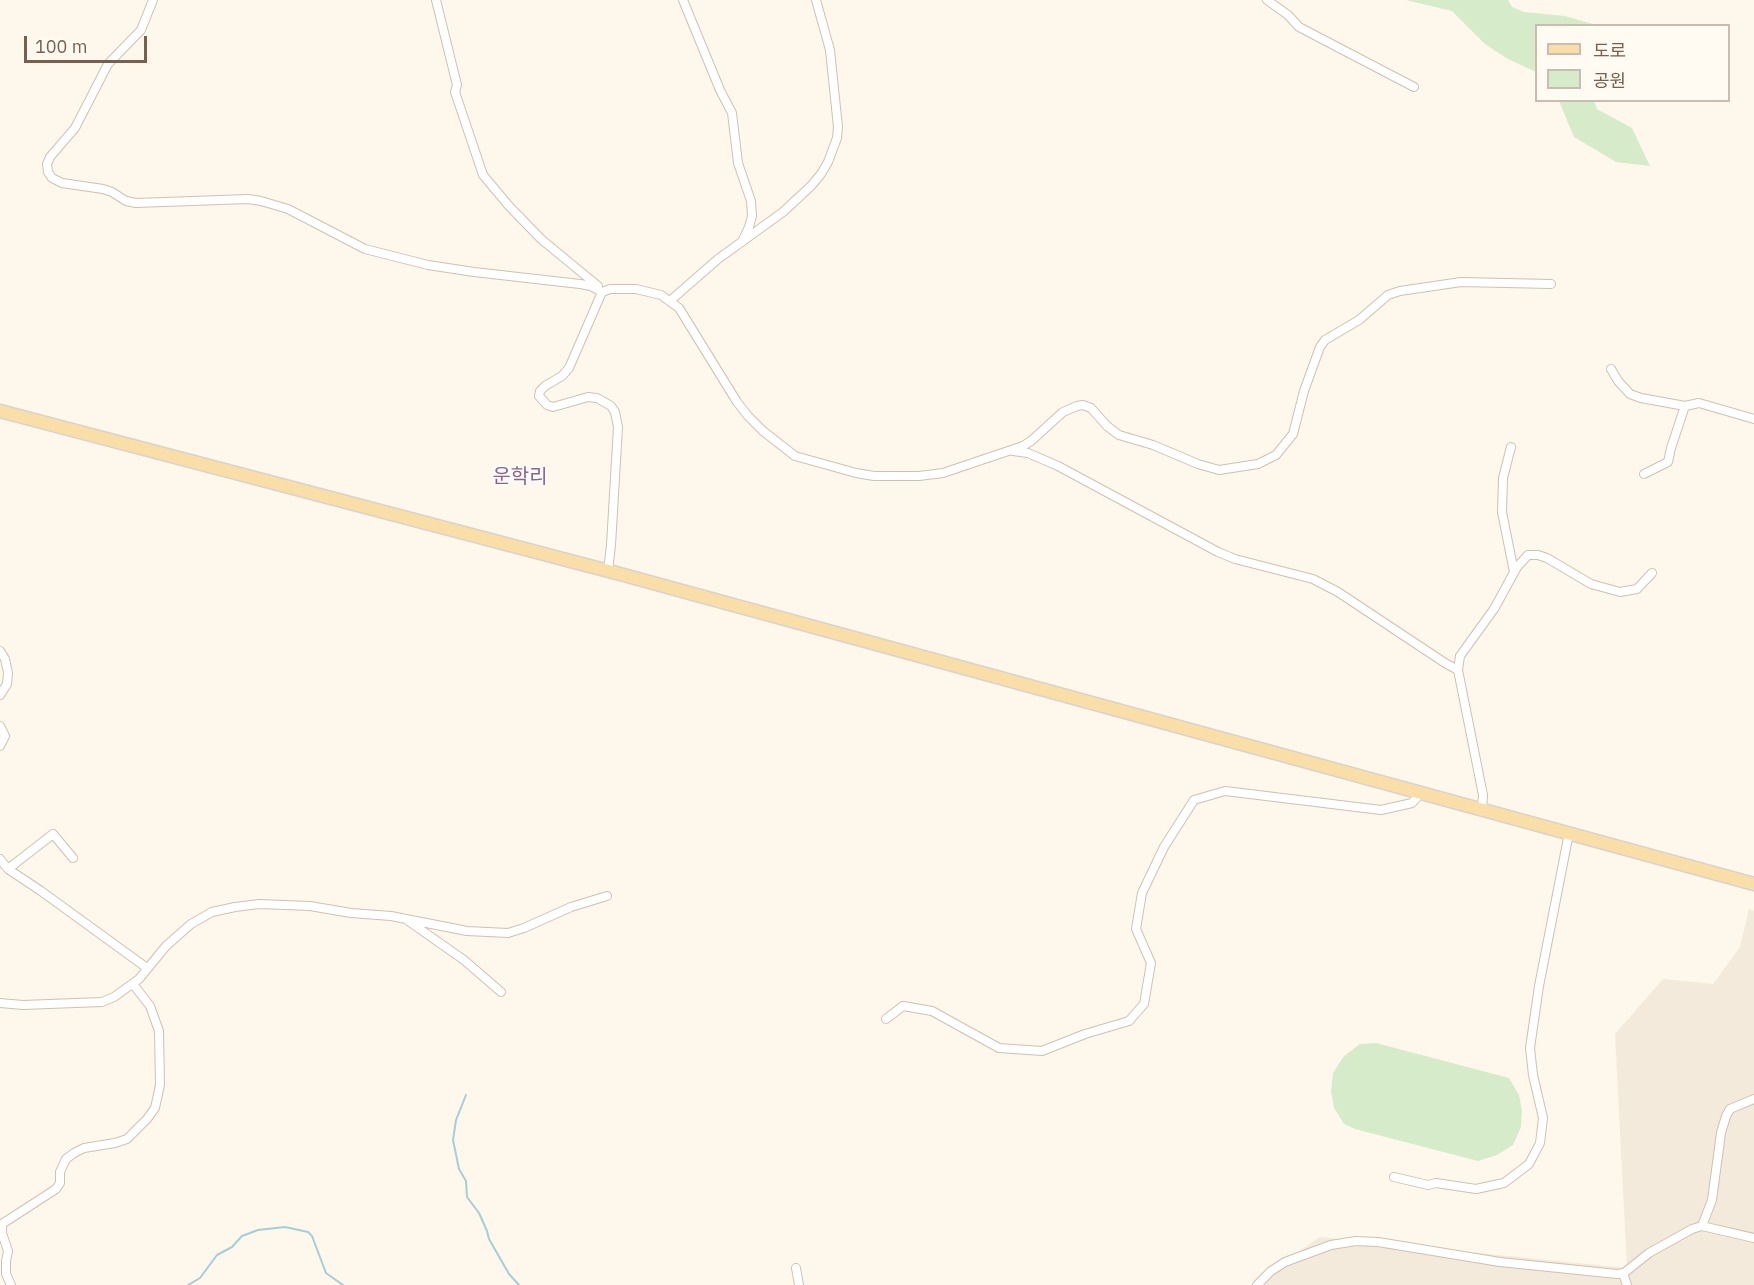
<!DOCTYPE html>
<meta charset="utf-8">
<style>
body{margin:0}
#map{position:relative;width:1754px;height:1285px;overflow:hidden;background:#fdf7ec;font-family:"IBM Plex Sans","Noto Sans KR",sans-serif}
canvas{display:block}
.legend{position:absolute;left:1535px;top:24px;width:195px;height:78px;box-sizing:border-box;background:#fffbf3;border:2px solid #c9bdb1;margin:0;padding:8px 10px;list-style:none;font-size:18px;color:#79604e}
.legend li{display:flex;align-items:center;gap:12px;height:30px}
.legend b{width:30px;border:2px solid #c9bdb1}
.scale{position:absolute;left:24px;top:36px;width:123px;height:27px;box-sizing:border-box;border:3px solid #79604e;border-top:0;padding-left:8px;font-size:18px;line-height:21px;white-space:nowrap;color:#79604e;-webkit-text-stroke:4px #fffbf3;paint-order:stroke}
</style>
<div id="map">
<canvas width="1754" height="1285"></canvas>
<ul class="legend">
<li><b style="height:8px;background:#f9dfa7"></b>도로</li>
<li><b style="height:16px;background:#d6ebca"></b>공원</li>
</ul>
<div class="scale">100 m</div>
</div>
<script>
const c = document.querySelector('canvas').getContext('2d');
c.lineJoin = 'round';
function fillPath(path, color) { c.fillStyle = color; c.fill(path, 'evenodd'); }
const shape = rows => new Path2D(rows.map(r => 'M' + r).join(''));
function stroke(path, color, width, dash) { c.strokeStyle = color; c.lineWidth = width; c.lineCap = dash ? 'butt' : 'round'; c.setLineDash(dash || []); c.stroke(path); }
function write(font, color, halo, rows, align = 'center') {
  c.font = font + ' "IBM Plex Sans","Noto Sans KR",sans-serif'; c.lineWidth = 5; c.setLineDash([]); c.textBaseline = 'middle'; c.strokeStyle = halo; c.fillStyle = color; for (const [text, x, y, turn = 0] of rows) {
    c.save(); c.translate(x, y); c.rotate((+turn || 0) * Math.PI / 180); c.textAlign = isNaN(turn) ? turn : align; if (halo) c.strokeText(text, 0, 0); c.fillText(text, 0, 0); c.restore();
  }
}
fillPath(shape([
 [1749,909,1754,911,1754,1285,1258,1285,1278,1266,1320,1237,1627,1268,1615,1034,1663,979,1713,984,1740,947]
]), '#f4eadb');
fillPath(shape([
 [1406,0,1508,0,1512,7,1524,12,1565,16,1596,25,1536,26,1536,72,1508,59,1485,44,1452,11],
 [1559,101,1594,101,1597,109,1632,128,1650,166,1616,162,1574,137],
 [1376,1043,1509,1078,1519,1095,1522,1111,1521,1127,1513,1145,1497,1155,1478,1161,1355,1129,1344,1124,1334,1108,1331,1091,1333,1073,1344,1056,1360,1044]
]), '#d6ebca');
stroke(shape([
 [466,1095,456,1120,453,1140,459,1169,466,1181,467,1197,479,1213,487,1231,489,1239,509,1274,519,1285],
 [188,1285,200,1278,217,1255,232,1247,242,1236,258,1230,285,1227,308,1232,312,1236,326,1273,343,1285]
]), '#a6ced9', 2);
const minor = shape([
 [153,0,141,30,108,64,75,128,50,157,47,164,48,172,52,178,62,183,103,189,112,192,126,201,136,203,248,199,261,201,288,209,365,249,428,265,474,272,580,284,591,286,602,292,610,289,636,289,661,295,679,308,737,402,748,416,763,431,795,456,856,473,874,476,919,476,943,473,1023,446,1031,441,1063,412,1077,406,1083,405,1091,408,1107,426,1119,435,1153,445,1198,464,1219,470,1258,464,1276,455,1293,434,1304,391,1320,347,1325,340,1359,320,1388,295,1400,291,1461,282,1551,284],
 [436,0,457,85,455,92,483,175,509,206,541,239,598,286],
 [683,0,720,90,732,113,738,163,751,201,752,216,749,227,742,242],
 [1267,0,1288,15,1299,27,1414,87],
 [602,292,569,368,562,376,545,386,540,391,539,396,547,405,553,407,588,397,597,398,611,406,615,412,618,427,611,545,608,571],
 [671,300,718,259,783,212,811,186,821,174,828,162,837,138,838,127,830,50,816,0],
 [1611,369,1618,381,1630,394,1641,398,1685,406,1699,403,1754,419],
 [1511,447,1503,478,1502,512,1514,572],
 [1013,451,1028,453,1058,466,1218,552,1235,559,1313,579,1338,592,1445,663,1458,670],
 [1644,474,1668,462,1671,448,1685,406],
 [0,651,5,659,8,673,7,684,0,695],
 [0,726,5,736,0,746],
 [1482,810,1483,795,1458,670,1460,656,1494,609,1517,567,1528,555,1538,555,1547,558,1591,584,1620,592,1637,589,1652,573],
 [0,859,8,869,41,891,147,968],
 [8,869,53,834,73,858],
 [407,920,464,960,501,992],
 [0,1003,23,1005,102,1002,114,997,139,979,166,946,191,924,212,912,235,907,259,904,310,906,351,913,391,916,467,931,508,933,524,928,571,907,607,896],
 [886,1019,903,1006,932,1011,999,1048,1042,1051,1085,1034,1129,1021,1144,1004,1151,963,1136,929,1142,893,1164,847,1194,800,1225,791,1381,810,1412,803,1421,793],
 [1394,1177,1428,1185,1436,1183,1476,1189,1504,1183,1529,1164,1540,1143,1543,1118,1533,1075,1530,1048,1539,986,1569,833],
 [1702,1226,1712,1200,1721,1133,1726,1116,1730,1109,1754,1099],
 [796,1268,799,1285],
 [1623,1273,1627,1285],
 [11,1285,6,1274,6,1261,8,1251,2,1233,2,1224,56,1189,60,1183,60,1172,66,1159,74,1153,84,1148,115,1143,127,1139,147,1119,155,1108,160,1085,159,1031,150,1006,133,984],
 [1257,1285,1271,1271,1285,1262,1331,1245,1356,1241,1378,1242,1500,1262,1617,1274,1624,1273,1649,1253,1692,1229,1702,1226,1754,1238]
]);
const primary = shape([
 [0,411,620,574,1754,884]
]);
stroke(minor, '#d0c0b1', 10);
stroke(primary, '#d9d2cd', 15);
stroke(minor, '#fff', 8);
stroke(primary, '#f9dfa7', 12);
write('20px', '#876694', '#fffbf3', [
 ["운학리",520,477]
]);
</script>
